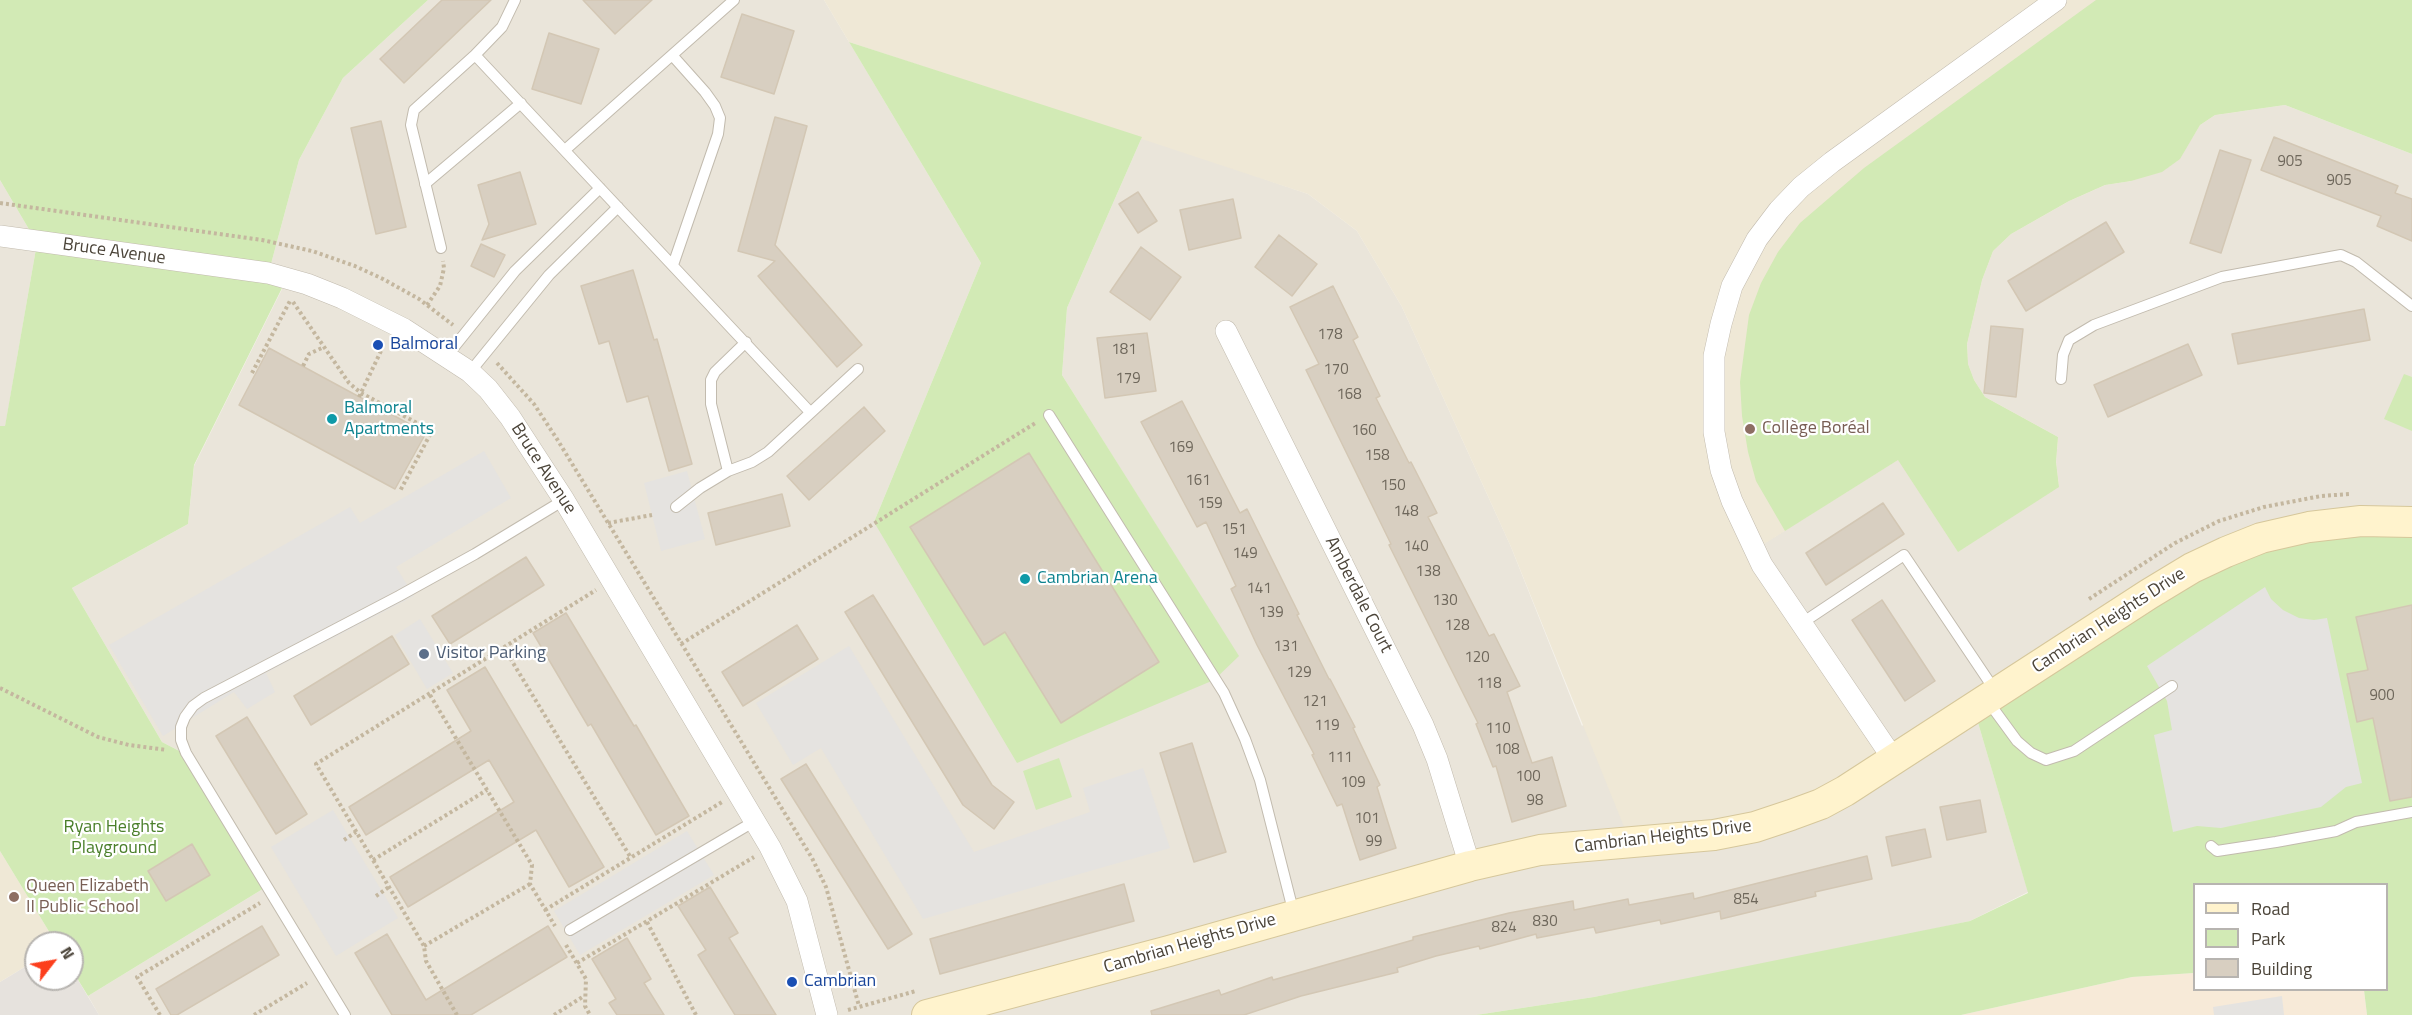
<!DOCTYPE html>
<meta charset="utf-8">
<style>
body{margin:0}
#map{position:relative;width:2412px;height:1015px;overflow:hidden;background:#f6f3ec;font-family:"Titillium Web",sans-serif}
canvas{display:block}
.legend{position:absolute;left:2193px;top:883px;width:195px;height:108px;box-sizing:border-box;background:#fff;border:2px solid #b7b4b0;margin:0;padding:8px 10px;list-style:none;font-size:18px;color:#4b4439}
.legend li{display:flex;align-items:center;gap:12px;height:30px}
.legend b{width:30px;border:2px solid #b7b4b0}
.north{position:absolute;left:24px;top:931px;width:60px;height:60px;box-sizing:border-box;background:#fff;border:2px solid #b7b4b0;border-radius:50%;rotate:59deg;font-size:16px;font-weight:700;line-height:24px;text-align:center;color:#4b4439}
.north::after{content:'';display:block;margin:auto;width:21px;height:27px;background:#fc3f1d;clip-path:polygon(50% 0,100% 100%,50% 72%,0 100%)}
</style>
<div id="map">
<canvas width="2412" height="1015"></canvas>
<ul class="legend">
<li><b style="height:8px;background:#fff3cd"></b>Road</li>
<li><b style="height:16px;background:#d2eab5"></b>Park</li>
<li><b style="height:16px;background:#d8cfc1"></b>Building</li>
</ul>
<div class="north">N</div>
</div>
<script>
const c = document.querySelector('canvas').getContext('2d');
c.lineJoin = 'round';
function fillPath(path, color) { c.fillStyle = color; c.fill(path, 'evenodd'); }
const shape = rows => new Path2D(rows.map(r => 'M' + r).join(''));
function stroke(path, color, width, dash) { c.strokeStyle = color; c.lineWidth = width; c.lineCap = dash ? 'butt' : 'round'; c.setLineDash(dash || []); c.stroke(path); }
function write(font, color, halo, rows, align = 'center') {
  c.font = font + ' "Titillium Web",sans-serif'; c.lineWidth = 4.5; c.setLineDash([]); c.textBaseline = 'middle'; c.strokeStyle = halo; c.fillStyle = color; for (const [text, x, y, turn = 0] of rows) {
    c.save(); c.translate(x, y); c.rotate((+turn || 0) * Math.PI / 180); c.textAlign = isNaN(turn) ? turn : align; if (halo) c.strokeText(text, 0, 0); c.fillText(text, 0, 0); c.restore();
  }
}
fillPath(shape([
 [428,0,824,0,981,263,874,522,1238,656,1062,375,1067,308,1142,137,1308,194,1357,231,1402,307,1511,547,1582,726,1752,551,1899,459,2059,486,2056,462,2058,437,1985,397,1974,380,1968,364,1967,344,1982,280,1993,251,2011,234,2069,201,2105,185,2131,181,2190,141,2200,125,2215,115,2285,105,2412,154,2412,524,1974,709,2028,892,1970,921,1817,954,1594,997,1476,1015,99,1015,88,996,266,887,185,754,162,742,72,588,188,524,194,466,286,281,268,275,299,160,343,78],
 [0,180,37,243,5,427,0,426]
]), '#eae5da');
fillPath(shape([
 [2194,973,2194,990,2364,990,2367,1015,1961,1015,2132,977]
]), '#f7ead8');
fillPath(shape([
 [36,960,36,979,72,979,72,970,99,1015,0,1015,0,982]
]), '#e6e2dd');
fillPath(shape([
 [824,0,2412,0,2412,29,2238,112,2215,115,2200,125,2180,159,2162,172,2131,181,2105,185,2069,201,2011,234,1993,251,1982,280,1967,344,1968,364,1974,380,1985,397,2058,437,2056,462,2059,487,1958,552,1898,460,1753,551,1893,762,1846,793,1631,844,1511,547,1402,307,1357,231,1308,194,849,42],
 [0,851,56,943,36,943,36,960,0,982]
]), '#efe8d6');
fillPath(shape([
 [0,0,428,0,343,78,299,160,268,275,286,280,194,465,188,524,72,588,162,742,185,754,266,887,88,996,72,970,72,943,56,943,0,851,0,426,5,426,37,243,0,180],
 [2096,0,2412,0,2412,154,2285,105,2215,115,2200,125,2180,159,2162,172,2131,181,2105,185,2069,201,2011,234,1993,251,1982,280,1967,344,1968,364,1974,380,1985,397,2058,437,2056,462,2059,487,1958,552,1898,460,1785,531,1756,481,1748,452,1742,416,1740,382,1749,315,1761,283,1778,252,1800,223,1864,168],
 [849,42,1142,137,1067,308,1062,375,1239,656,1214,680,1017,763,874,522,981,263],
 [2404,374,2412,377,2412,431,2384,419],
 [2412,524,2412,1015,2367,1015,2364,990,2386,990,2386,884,2194,884,2194,973,2132,977,1961,1015,1476,1015,1594,997,1970,921,2028,893,1974,709,2226,553],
 [1059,758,1072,797,1036,810,1023,771]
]), '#d2eab5');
fillPath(shape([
 [484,451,511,498,396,567,414,596,266,673,275,692,247,709,234,692,163,736,109,645,350,507,360,523],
 [687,471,705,539,661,551,644,483],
 [2265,587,2271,599,2283,610,2299,618,2314,620,2327,618,2362,783,2346,787,2321,807,2221,828,2197,826,2173,832,2154,735,2172,730,2167,701,2147,666],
 [420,619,453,673,427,689,395,635],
 [849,646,974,852,1090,812,1083,788,1143,768,1170,848,923,919,821,748,793,765,756,703],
 [333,810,398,918,336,956,271,847],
 [687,831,714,875,580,955,554,911],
 [2282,996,2284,1015,2214,1015,2213,1007]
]), '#e5e3e0');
const building = shape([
 [442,0,491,0,404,83,380,59,442,0],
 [583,0,652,0,615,34,583,0],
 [742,14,794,31,774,94,721,77,742,14],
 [549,33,599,49,581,104,532,89,549,33],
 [775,117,807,126,775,245,862,345,837,367,758,276,775,261,738,251,775,117],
 [381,121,406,227,376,234,351,128,381,121],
 [2274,137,2398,186,2395,193,2412,199,2412,241,2377,226,2381,216,2261,170,2274,137],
 [2220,150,2251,160,2221,253,2190,243,2220,150],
 [520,172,536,224,482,240,489,224,478,185,520,172],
 [1138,192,1157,221,1138,233,1119,204,1138,192],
 [1233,199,1241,238,1189,250,1180,210,1233,199],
 [2106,222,2124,252,2026,311,2008,281,2106,222],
 [1279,235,1317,264,1292,296,1255,267,1279,235],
 [481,244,505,255,494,277,471,266,481,244],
 [1141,247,1181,277,1150,320,1110,292,1141,247],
 [633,270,654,340,657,339,692,464,669,471,648,396,627,402,609,341,599,344,581,286,633,270],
 [1333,286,1358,337,1353,340,1380,396,1376,398,1409,463,1411,462,1437,513,1428,517,1489,636,1494,634,1520,686,1507,692,1532,763,1552,757,1566,806,1512,822,1496,766,1493,767,1476,724,1478,723,1389,545,1391,544,1306,370,1319,364,1290,307,1333,286],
 [2364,309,2370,340,2238,364,2232,334,2364,309],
 [1991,326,2023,329,2016,397,1984,393,1991,326],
 [1147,333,1156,391,1105,398,1097,338,1147,333],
 [2188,344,2202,375,2108,417,2094,385,2188,344],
 [269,348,426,433,395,489,239,405,269,348],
 [1182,401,1240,513,1247,509,1299,614,1297,615,1329,679,1330,679,1355,727,1353,728,1380,785,1377,787,1396,848,1360,860,1342,804,1337,806,1312,755,1314,754,1257,645,1231,589,1236,586,1206,522,1197,527,1141,422,1182,401],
 [864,407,885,431,809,500,787,476,864,407],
 [1029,453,1159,662,1061,723,1005,632,984,645,910,527,1029,453],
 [782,494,790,526,716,545,708,513,782,494],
 [1883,503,1904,534,1826,585,1806,553,1883,503],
 [526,557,544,585,450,644,432,616,526,557],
 [873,595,992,785,1014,802,994,829,963,805,845,612,873,595],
 [1882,600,1935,681,1905,701,1852,620,1882,600],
 [2412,605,2412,797,2390,801,2373,718,2357,722,2347,674,2368,670,2356,617,2412,605],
 [566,613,634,726,636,725,689,816,656,835,591,724,588,726,533,633,566,613],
 [797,625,818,659,743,706,722,672,797,625],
 [392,636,409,664,311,725,294,696,392,636],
 [485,667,604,867,569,887,536,830,408,907,390,877,514,802,489,760,366,835,349,807,471,731,447,690,485,667],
 [247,717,307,814,276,834,216,736,247,717],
 [1192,743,1226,852,1194,862,1160,753,1192,743],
 [806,764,912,934,888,949,781,779,806,764],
 [1980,800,1986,832,1947,840,1940,807,1980,800],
 [1925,829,1931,857,1892,866,1886,837,1925,829],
 [192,844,210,875,166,901,148,871,192,844],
 [1867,856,1872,879,1815,892,1816,896,1721,919,1720,911,1661,924,1660,920,1596,933,1594,927,1537,938,1536,934,1480,949,1479,946,1436,956,1397,968,1398,972,1301,996,1244,1015,1152,1015,1151,1011,1219,990,1221,995,1272,977,1273,980,1413,940,1413,937,1509,913,1573,901,1574,910,1628,899,1629,905,1693,893,1694,899,1867,856],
 [1124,884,1134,921,940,974,930,939,1124,884],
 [710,887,738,933,729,938,776,1015,735,1015,698,955,706,950,678,906,710,887],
 [262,926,279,955,177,1015,171,1015,156,989,262,926],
 [548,926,567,957,471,1015,392,1015,355,953,387,934,426,1000,548,926],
 [627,938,651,979,644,983,664,1015,617,1015,609,1003,616,999,592,959,627,938]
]);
fillPath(building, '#d8cfc1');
stroke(building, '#d3c7b4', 1.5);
const lane = shape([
 [475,55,810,412],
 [672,55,705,92,715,106,720,118,718,134,673,265],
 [565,150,734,0],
 [425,184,521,103],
 [441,248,411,125,414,110,475,55,502,27,515,0],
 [446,357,515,271,600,188],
 [470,372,549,275,618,207],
 [2061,379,2063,355,2069,340,2094,325,2222,277,2341,255,2356,262,2412,306],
 [1049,415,1224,693,1245,739,1260,780,1294,914],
 [728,471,711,404,711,380,715,372,746,342],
 [676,507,700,488,728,471,752,462,768,452,858,369],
 [1802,623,1904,555,1996,692],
 [1987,700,2017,741,2031,753,2046,760,2074,751,2172,686],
 [2211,846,2217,851,2276,842,2336,831,2356,822,2412,812],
 [570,930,755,821],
 [345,1015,186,753,181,740,181,727,185,717,193,706,204,698,399,596,475,554,564,500]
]);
const street = shape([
 [0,236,268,273,307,284,342,298,404,329,470,372,488,389,510,417,564,500,770,847,797,901,827,1015],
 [1226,331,1423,725,1437,759,1470,866],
 [1894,760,1762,565,1732,501,1721,470,1714,432,1714,356,1721,324,1732,286,1757,239,1779,210,1801,187,1832,162,2056,0]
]);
const secondary = shape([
 [927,1015,1169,951,1470,866,1540,850,1714,835,1755,827,1791,815,1821,804,1845,791,2149,594,2192,568,2226,552,2261,538,2309,527,2361,521,2412,522]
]);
stroke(lane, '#c2bbae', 12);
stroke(street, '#c2bbae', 22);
stroke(secondary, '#d6c79b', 32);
stroke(shape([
 [0,203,262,240,312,251,355,266,383,279,419,299,453,325],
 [293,302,349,383,361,393,432,431,400,491],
 [427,305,440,286,444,268,443,261],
 [497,363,534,404,557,439,812,858,826,887,859,1006],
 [303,366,309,354,324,347],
 [252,373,291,299],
 [359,397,381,351],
 [608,523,652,515],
 [2089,599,2175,543,2219,521,2264,507,2321,496,2350,494],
 [681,644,1037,422],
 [504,648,631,858],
 [0,688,98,737,129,745,167,750],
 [430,695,532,865,530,884,555,926],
 [344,840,356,832],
 [373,860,487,790],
 [376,896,389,887],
 [545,910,722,802],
 [647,922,696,1015],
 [566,945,586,979,585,1006,590,1015],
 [424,946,530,884],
 [577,963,754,857],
 [848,1010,916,991],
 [160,1015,137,977,260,903],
 [254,1015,307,983],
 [457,1015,426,961,424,946,316,764,596,590],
 [554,1015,584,996]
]), '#c4b79f', 4, [3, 3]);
stroke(lane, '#fff', 10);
stroke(street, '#fff', 21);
stroke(secondary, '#fff3cd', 30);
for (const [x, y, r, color] of [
 [378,345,6,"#1a4fb4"],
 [332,419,6,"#0f9aa8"],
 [1750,429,6,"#8d6e63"],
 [1025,579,6,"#0f9aa8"],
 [424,654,6,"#5c6f8a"],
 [14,897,6,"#8d6e63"],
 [792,982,6,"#1a4fb4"]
]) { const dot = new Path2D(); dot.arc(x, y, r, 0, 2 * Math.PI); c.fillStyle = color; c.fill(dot); stroke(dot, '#fff', 2); }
write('15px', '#6e675b', null, [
 ["905",2290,162],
 ["905",2339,181],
 ["178",1330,335],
 ["181",1124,350],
 ["170",1336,370],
 ["179",1128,379],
 ["168",1349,395],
 ["160",1364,431],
 ["169",1181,448],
 ["158",1377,456],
 ["161",1198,481],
 ["150",1393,486],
 ["159",1210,504],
 ["148",1406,512],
 ["151",1234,530],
 ["140",1416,547],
 ["149",1245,554],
 ["138",1428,572],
 ["141",1259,589],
 ["130",1445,601],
 ["139",1271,613],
 ["128",1457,626],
 ["131",1286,647],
 ["120",1477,658],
 ["129",1299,673],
 ["118",1489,684],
 ["900",2382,696],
 ["121",1315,702],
 ["119",1327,726],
 ["110",1498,729],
 ["108",1507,750],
 ["111",1340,758],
 ["100",1528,777],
 ["109",1353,783],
 ["98",1535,801],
 ["101",1367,819],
 ["99",1374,842],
 ["854",1746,900],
 ["830",1545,922],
 ["824",1504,928]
]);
write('18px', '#4b4439', '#fff', [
 ["Bruce Avenue",114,252,8],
 ["Bruce Avenue",543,469,57],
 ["Amberdale Court",1358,595,63],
 ["Cambrian Heights Drive",2109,621,-33],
 ["Cambrian Heights Drive",1663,837,-7],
 ["Cambrian Heights Drive",1190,944,-16]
]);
write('18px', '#164399', '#fff', [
 ["Balmoral",390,345],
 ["Cambrian",804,982]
], 'left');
write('18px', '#0d838f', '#fff', [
 ["Balmoral",344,409],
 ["Apartments",344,430],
 ["Cambrian Arena",1037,579]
], 'left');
write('18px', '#785e54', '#fff', [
 ["Collège Boréal",1762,429],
 ["Queen Elizabeth",26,887],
 ["II Public School",26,908]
], 'left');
write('18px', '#4e5e75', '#fff', [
 ["Visitor Parking",436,654]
], 'left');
write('18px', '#4a7f2a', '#fff', [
 ["Ryan Heights",114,828],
 ["Playground",114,849]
]);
</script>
